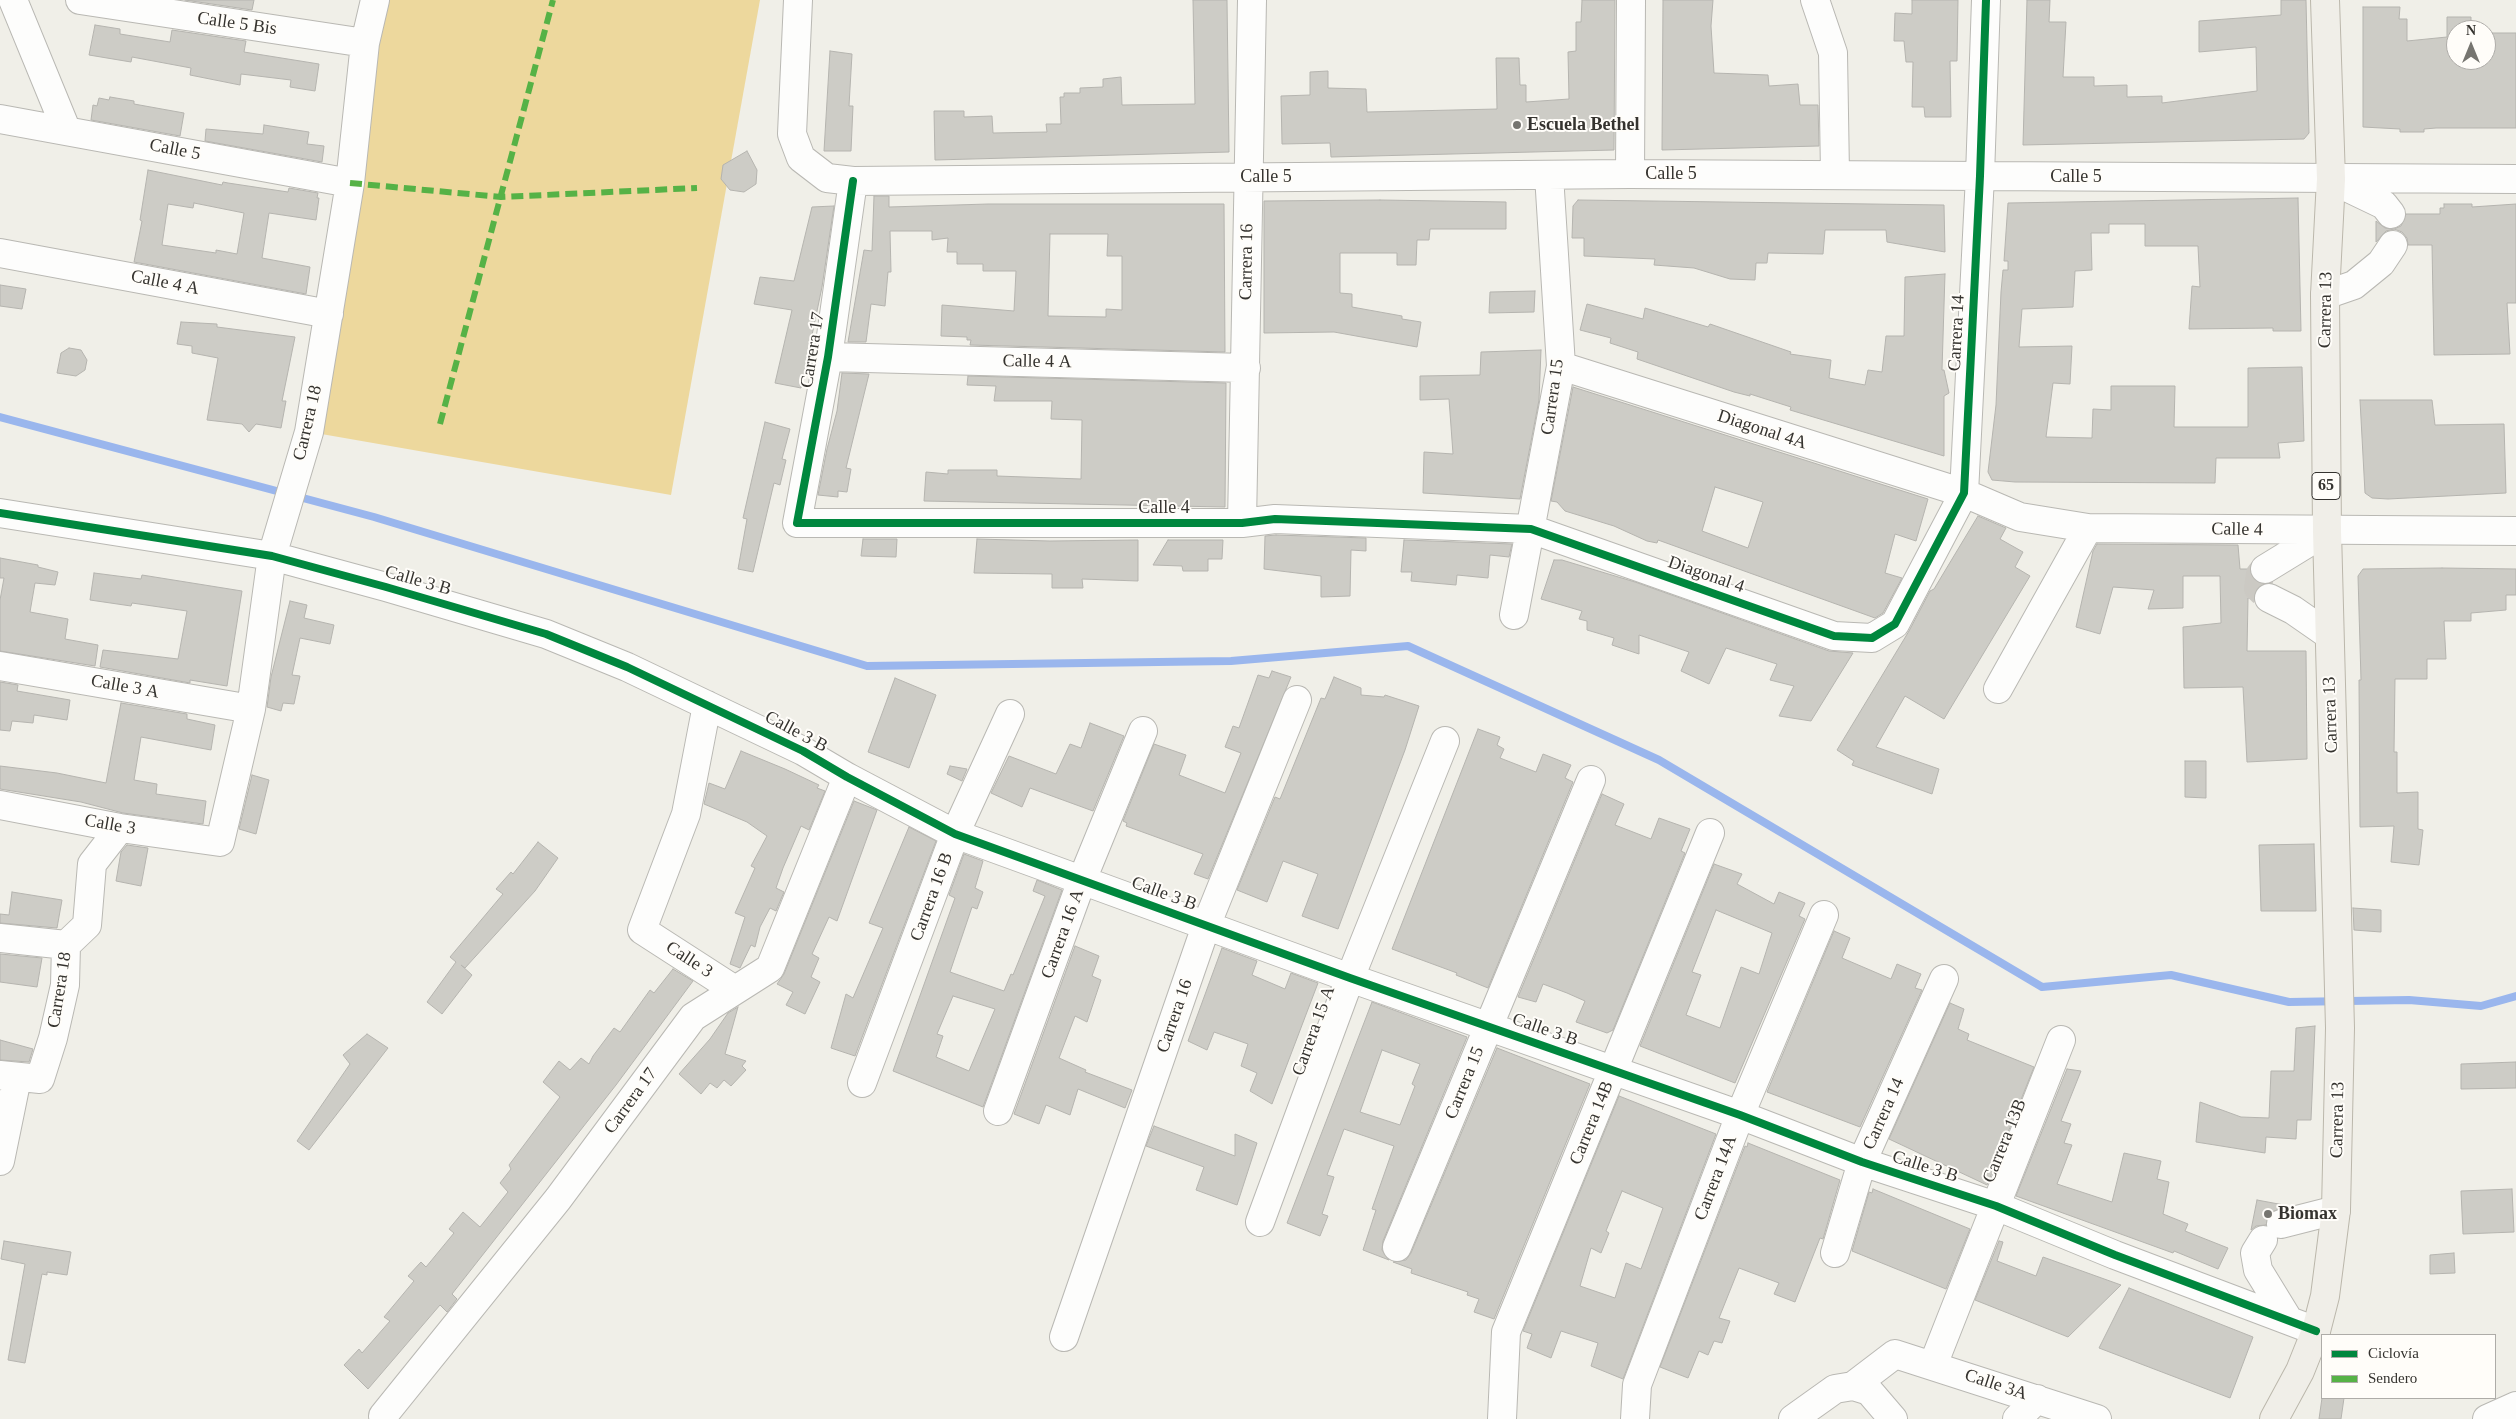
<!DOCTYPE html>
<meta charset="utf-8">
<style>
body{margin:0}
#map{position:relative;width:2516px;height:1419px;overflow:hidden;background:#f0efe8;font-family:"Times New Roman",serif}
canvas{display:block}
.legend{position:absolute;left:2321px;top:1334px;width:175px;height:65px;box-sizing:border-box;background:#fffdf9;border:1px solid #aeaca8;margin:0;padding:6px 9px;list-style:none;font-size:15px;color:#35332f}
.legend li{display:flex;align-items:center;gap:10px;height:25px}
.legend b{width:25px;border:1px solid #aeaca8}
.north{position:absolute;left:2446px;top:20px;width:50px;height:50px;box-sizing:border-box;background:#fffdf9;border:1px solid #aeaca8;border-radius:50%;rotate:0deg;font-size:14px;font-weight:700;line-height:20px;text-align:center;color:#35332f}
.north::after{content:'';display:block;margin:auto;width:18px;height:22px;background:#767570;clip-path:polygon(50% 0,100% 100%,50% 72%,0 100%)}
</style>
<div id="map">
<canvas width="2516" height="1419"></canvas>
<ul class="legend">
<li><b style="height:6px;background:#00873e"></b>Ciclovía</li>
<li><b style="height:6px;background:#56b246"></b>Sendero</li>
</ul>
<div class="north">N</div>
</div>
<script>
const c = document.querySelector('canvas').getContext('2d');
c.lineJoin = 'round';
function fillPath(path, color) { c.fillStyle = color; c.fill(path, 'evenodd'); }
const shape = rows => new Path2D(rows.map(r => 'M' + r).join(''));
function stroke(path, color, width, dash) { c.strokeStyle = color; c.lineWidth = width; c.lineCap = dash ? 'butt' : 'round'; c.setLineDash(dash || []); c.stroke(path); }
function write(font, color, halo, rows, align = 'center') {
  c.font = font + ' "Times New Roman",serif'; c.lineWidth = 4; c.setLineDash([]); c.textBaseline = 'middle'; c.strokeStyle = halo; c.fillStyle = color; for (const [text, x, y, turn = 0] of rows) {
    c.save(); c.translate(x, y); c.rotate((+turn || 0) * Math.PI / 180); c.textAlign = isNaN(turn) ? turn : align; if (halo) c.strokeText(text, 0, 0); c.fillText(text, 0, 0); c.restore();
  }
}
fillPath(shape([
 [375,0,760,0,671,495,310,432]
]), '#edd89d');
stroke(shape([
 [0,417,374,517,867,666,1231,661,1408,646,1659,760,2042,987,2171,975,2289,1002,2409,1000,2481,1006,2516,996]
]), '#9ab6ed', 8);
const building = shape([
 [185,0,254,0,252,10,185,0],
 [1193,0,1227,0,1229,152,935,160,934,111,964,111,964,117,992,116,993,133,1047,132,1046,124,1061,124,1060,97,1064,97,1064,93,1080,93,1080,88,1103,87,1103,79,1121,77,1122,105,1195,104,1193,0],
 [1582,0,1615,0,1614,150,1331,157,1330,143,1282,144,1281,96,1310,95,1310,72,1328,71,1328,88,1366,89,1367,112,1497,109,1496,58,1519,58,1520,85,1526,85,1526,102,1569,99,1568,52,1576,51,1576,22,1581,22,1582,0],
 [1663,0,1713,0,1711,26,1714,73,1768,75,1769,86,1798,84,1800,105,1818,105,1819,146,1662,150,1663,0],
 [1912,0,1958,0,1957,61,1950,61,1951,117,1925,117,1924,107,1912,107,1913,62,1906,62,1904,41,1894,41,1895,13,1912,14,1912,0],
 [2027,0,2050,0,2049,22,2066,22,2063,77,2094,77,2094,86,2127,85,2127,97,2162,96,2162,103,2257,91,2256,47,2199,52,2199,21,2281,15,2281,0,2306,0,2309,133,2304,139,2023,145,2027,0],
 [2363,7,2400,7,2399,19,2407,19,2407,41,2447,37,2447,17,2471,17,2471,30,2456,30,2456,60,2486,60,2486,33,2516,33,2516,128,2436,128,2424,129,2424,132,2400,132,2400,129,2363,127,2363,7],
 [95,25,120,29,120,34,170,42,172,30,246,41,244,52,319,64,315,91,290,87,291,80,241,74,240,85,190,75,191,68,132,57,131,62,89,55,95,25],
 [830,51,852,54,849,106,853,106,851,151,824,151,830,51],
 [110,97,134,101,134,104,184,113,180,136,91,120,93,105,97,106,99,98,109,100,110,97],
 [264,125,309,132,307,144,324,146,322,162,205,141,206,129,263,134,264,125],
 [747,151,757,170,756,184,744,192,730,190,721,179,723,165,747,151],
 [148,170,222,185,223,182,228,183,288,192,289,188,318,193,317,198,319,198,316,220,269,213,262,258,310,267,306,294,134,262,142,221,140,220,148,170],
 [194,203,244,213,237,254,216,250,216,253,162,245,168,204,193,208,194,203],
 [874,196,889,196,889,207,988,204,1224,204,1225,352,970,345,971,340,967,340,967,337,941,336,942,305,1014,311,1016,271,983,271,983,264,957,264,957,252,947,252,948,238,932,240,932,231,890,231,891,272,888,272,885,306,871,304,866,342,848,342,864,250,872,251,874,196],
 [1050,234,1108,234,1107,256,1122,256,1122,310,1106,309,1106,317,1048,316,1050,234],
 [2298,198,2301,331,2273,331,2273,328,2189,329,2192,286,2200,287,2198,246,2145,246,2145,224,2109,224,2109,233,2091,233,2092,270,2075,271,2073,307,2022,309,2019,347,2072,346,2070,384,2053,383,2046,437,2092,438,2093,409,2111,410,2111,386,2175,386,2174,427,2248,427,2248,368,2302,367,2304,441,2278,443,2280,458,2216,458,2215,483,2015,482,1992,480,1988,472,1996,405,2001,292,2003,270,2008,270,2008,261,2004,261,2008,203,2298,198],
 [1380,200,1506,202,1506,229,1430,229,1429,240,1417,240,1416,265,1397,265,1397,253,1340,253,1340,293,1352,294,1352,307,1402,316,1402,319,1421,322,1417,347,1334,332,1264,333,1264,201,1380,200],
 [1578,200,1944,205,1945,252,1887,242,1886,230,1825,230,1823,254,1768,253,1767,263,1756,263,1755,280,1730,279,1694,268,1654,265,1655,259,1584,256,1584,238,1572,238,1573,206,1578,200],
 [2444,204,2472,204,2472,207,2516,204,2516,303,2507,303,2510,354,2434,355,2432,245,2408,245,2407,238,2402,232,2394,229,2386,231,2376,242,2376,221,2385,228,2394,229,2401,226,2406,214,2440,214,2440,208,2444,208,2444,204],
 [834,206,822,287,801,388,775,383,792,310,754,304,760,277,794,281,812,207,834,206],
 [1945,274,1942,370,1944,370,1949,393,1944,396,1944,456,1790,410,1791,407,1750,394,1750,396,1734,392,1637,359,1638,352,1610,343,1611,338,1580,330,1587,304,1643,319,1645,308,1708,327,1710,324,1791,352,1790,354,1831,360,1829,378,1865,385,1868,370,1882,372,1886,336,1904,336,1905,277,1945,274],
 [0,285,26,289,22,309,0,306,0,285],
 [1535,291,1534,312,1489,313,1490,292,1535,291],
 [181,322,217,324,217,327,295,337,282,401,286,401,281,428,256,424,249,432,242,424,207,420,218,358,192,353,192,346,177,344,181,322],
 [69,348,81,350,87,360,85,370,76,376,57,373,61,353,69,348],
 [1541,350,1539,400,1520,499,1423,493,1424,452,1453,454,1449,399,1420,400,1420,376,1480,375,1481,352,1541,350],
 [842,373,869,374,846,468,851,469,847,492,838,491,838,497,818,495,827,449,837,411,842,373],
 [968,376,1226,383,1225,507,924,501,926,472,948,474,948,470,997,470,997,476,1081,479,1082,420,1051,419,1052,401,994,401,996,386,967,385,968,376],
 [1573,387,1928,499,1916,541,1895,534,1885,573,1902,578,1883,613,1875,618,1658,540,1657,543,1647,541,1614,526,1565,511,1557,502,1551,501,1573,387],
 [1715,487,1763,502,1748,548,1702,531,1715,487],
 [2360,400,2432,400,2435,425,2504,424,2506,493,2388,499,2372,498,2365,493,2360,400],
 [765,422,790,429,782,459,786,460,780,485,774,483,753,572,738,569,747,519,743,518,765,422],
 [1978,516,2006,528,2000,539,2023,552,2015,567,2030,576,1944,719,1905,696,1876,747,1939,769,1932,794,1852,765,1854,761,1837,750,1909,631,1930,591,1934,589,1978,516],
 [1276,535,1366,538,1366,551,1351,550,1350,596,1321,597,1321,576,1264,569,1265,536,1276,535],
 [863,539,897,539,896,557,861,556,863,539],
 [977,539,1050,541,1138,540,1138,581,1082,579,1083,588,1052,588,1052,574,974,573,977,539],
 [1168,540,1223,540,1222,559,1208,559,1208,571,1183,571,1182,566,1153,565,1168,540],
 [1404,540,1512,544,1509,557,1490,555,1488,578,1457,575,1456,585,1411,581,1412,572,1401,572,1404,540],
 [2097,544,2238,545,2240,569,2249,569,2252,578,2263,584,2255,591,2253,598,2248,598,2247,651,2306,651,2307,759,2247,762,2243,687,2184,688,2183,627,2221,623,2220,576,2183,576,2183,608,2148,609,2154,590,2113,587,2100,634,2076,627,2093,551,2097,544],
 [0,558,38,565,38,567,58,572,55,585,35,583,30,612,68,619,65,639,98,645,95,666,0,651,0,600,4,578,0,578,0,558],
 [1554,560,1562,560,1635,582,1829,651,1853,653,1811,721,1779,716,1794,686,1770,680,1777,664,1726,648,1709,684,1681,671,1689,652,1639,635,1639,654,1612,645,1614,638,1587,630,1587,621,1579,619,1582,611,1541,599,1554,560],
 [2442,568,2516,569,2516,595,2506,595,2506,610,2471,613,2471,621,2444,621,2446,659,2427,659,2427,679,2395,679,2394,752,2397,752,2397,793,2418,792,2418,829,2423,830,2419,865,2391,862,2394,826,2360,827,2359,680,2361,680,2358,576,2363,569,2442,568],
 [94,573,141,579,142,575,242,591,227,686,190,680,190,683,100,667,103,650,178,659,187,611,132,603,131,606,90,600,94,573],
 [290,601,307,605,304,618,334,625,330,644,300,638,292,675,300,676,294,704,283,703,281,711,267,707,271,677,290,601],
 [1272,671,1291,677,1208,879,1194,874,1203,854,1126,826,1127,823,1123,821,1154,744,1186,755,1179,775,1225,793,1241,753,1225,747,1233,726,1239,728,1258,675,1269,678,1272,671],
 [1334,677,1361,688,1361,695,1384,697,1385,695,1419,706,1405,750,1338,929,1302,916,1318,874,1283,861,1267,902,1237,890,1275,797,1280,799,1321,698,1325,699,1334,677],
 [895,678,936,695,909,768,868,752,895,678],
 [0,682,18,685,17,691,70,700,67,720,34,715,33,723,12,721,10,731,0,730,0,682],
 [121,703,187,714,187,719,215,725,211,750,141,737,134,780,157,784,156,794,206,801,203,824,123,813,81,802,0,789,0,766,57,773,106,783,121,703],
 [1090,723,1124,736,1093,811,1030,788,1022,807,991,793,1009,756,1056,774,1070,744,1081,748,1090,723],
 [1478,729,1500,737,1497,745,1504,749,1500,758,1536,772,1543,754,1571,765,1565,778,1573,782,1488,988,1456,975,1457,973,1392,949,1478,729],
 [741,751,785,769,819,785,817,788,825,791,809,830,801,826,783,868,776,888,784,892,776,911,770,908,760,927,755,947,751,945,740,968,730,964,745,917,735,913,755,868,751,866,767,836,747,822,704,804,709,783,725,789,741,751],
 [2185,761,2206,761,2206,798,2185,797,2185,761],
 [950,766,967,769,962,781,947,774,950,766],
 [252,775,269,780,256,834,239,829,252,775],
 [1602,794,1624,804,1615,825,1651,839,1659,818,1690,829,1681,851,1685,853,1613,1030,1607,1033,1576,1022,1585,1001,1567,993,1543,984,1536,1002,1518,997,1602,794],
 [854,801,877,810,837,921,829,917,812,954,819,958,811,977,820,982,805,1014,786,1005,793,992,777,984,784,974,854,801],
 [909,827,936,841,855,1056,831,1048,846,994,853,998,883,928,869,923,909,827],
 [538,842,558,858,535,891,465,968,461,965,472,975,442,1014,427,1002,456,962,450,957,503,894,496,889,511,872,513,874,538,842],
 [2314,844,2316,911,2261,911,2259,845,2314,844],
 [127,845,148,848,141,886,116,881,121,852,127,845],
 [964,854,983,861,975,888,983,892,977,909,972,907,950,972,1004,991,1011,974,1013,975,1045,896,1033,891,1037,880,1062,890,983,1107,893,1071,955,898,949,895,964,854],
 [953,996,995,1009,969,1071,936,1057,943,1036,937,1034,953,996],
 [1714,864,1742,874,1737,884,1774,904,1779,892,1805,903,1799,916,1805,919,1735,1083,1640,1046,1714,864],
 [1716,910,1772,933,1759,974,1741,967,1720,1028,1686,1015,1701,975,1692,972,1716,910],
 [12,892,62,900,57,928,0,923,0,914,9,915,12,892],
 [2353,908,2381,910,2381,932,2354,930,2353,908],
 [1834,931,1850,938,1842,958,1891,979,1897,964,1921,974,1915,988,1922,990,1860,1127,1767,1092,1834,931],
 [1075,946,1099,956,1092,976,1101,980,1087,1022,1075,1016,1059,1058,1086,1070,1085,1072,1132,1090,1125,1108,1078,1089,1070,1115,1046,1105,1039,1124,1014,1114,1075,946],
 [1222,948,1257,961,1252,975,1285,989,1291,973,1318,983,1272,1104,1250,1091,1257,1073,1241,1066,1248,1044,1214,1032,1207,1050,1188,1041,1222,948],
 [0,954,42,958,37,987,0,982,0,954],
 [673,969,693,981,616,1085,452,1294,457,1299,447,1312,440,1305,368,1389,344,1365,359,1349,362,1353,390,1321,384,1317,414,1281,408,1276,421,1262,426,1267,454,1233,449,1229,463,1212,480,1227,508,1192,500,1183,511,1169,509,1165,560,1097,543,1082,559,1061,570,1070,581,1058,589,1064,593,1056,614,1028,620,1032,650,990,654,993,673,969],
 [1372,1002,1467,1037,1383,1241,1382,1250,1389,1260,1363,1250,1376,1210,1372,1209,1394,1146,1344,1129,1327,1175,1334,1177,1322,1214,1328,1216,1320,1236,1287,1223,1372,1002],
 [1382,1050,1420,1064,1412,1084,1415,1086,1400,1125,1360,1112,1382,1050],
 [1950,1003,1964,1009,1958,1029,1969,1034,1967,1040,2034,1067,1987,1185,1889,1139,1950,1003],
 [738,1007,725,1054,746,1061,742,1066,746,1070,731,1086,724,1080,717,1088,710,1083,701,1094,679,1074,710,1039,728,1013,738,1007],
 [2315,1026,2311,1120,2297,1120,2296,1139,2266,1137,2265,1153,2196,1142,2200,1102,2241,1117,2269,1118,2271,1071,2294,1071,2296,1028,2315,1026],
 [367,1034,388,1048,309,1150,297,1141,350,1064,343,1055,367,1034],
 [0,1040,33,1049,29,1062,0,1060,0,1040],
 [1497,1048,1590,1084,1494,1319,1474,1312,1479,1299,1467,1295,1468,1292,1411,1273,1412,1269,1393,1262,1406,1260,1411,1253,1497,1048],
 [2516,1062,2516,1088,2461,1089,2461,1064,2516,1062],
 [2067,1069,2081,1071,2061,1121,2071,1124,2064,1143,2072,1145,2057,1184,2112,1202,2124,1153,2161,1161,2157,1179,2169,1182,2163,1214,2188,1224,2185,1231,2228,1248,2218,1269,2174,1251,2173,1253,2016,1196,2067,1069],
 [1619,1096,1716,1134,1623,1379,1591,1366,1598,1343,1561,1331,1551,1358,1527,1348,1532,1334,1523,1331,1619,1096],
 [1622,1191,1663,1208,1641,1269,1626,1263,1615,1298,1580,1286,1591,1248,1601,1253,1609,1233,1606,1231,1622,1191],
 [1154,1126,1235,1156,1235,1134,1257,1143,1237,1205,1196,1190,1204,1167,1146,1146,1154,1126],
 [1748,1143,1840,1180,1823,1239,1820,1238,1795,1302,1774,1294,1779,1283,1739,1268,1719,1318,1730,1321,1722,1343,1714,1341,1708,1355,1699,1351,1688,1378,1660,1367,1745,1146,1747,1147,1748,1143],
 [1873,1189,1970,1229,1946,1289,1852,1251,1869,1192,1872,1193,1873,1189],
 [2512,1189,2514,1232,2463,1234,2461,1191,2512,1189],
 [2257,1200,2284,1205,2284,1207,2270,1213,2266,1225,2256,1226,2251,1230,2257,1200],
 [4,1241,71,1252,67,1275,47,1272,47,1275,42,1274,25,1363,8,1360,25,1264,1,1259,4,1241],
 [1999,1241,2003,1242,1997,1261,2036,1276,2043,1257,2121,1285,2068,1337,1975,1300,1999,1241],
 [2454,1253,2455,1273,2430,1274,2430,1255,2454,1253],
 [2129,1288,2253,1337,2230,1398,2099,1348,2129,1288],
 [2322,1398,2344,1398,2341,1419,2319,1419,2322,1398]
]);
fillPath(building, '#cdccc6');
stroke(building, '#b5b4af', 1);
stroke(shape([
 [2265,569,2260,574,2258,588,2269,598]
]), '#cbc9c3', 28, [28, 14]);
const minor = shape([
 [13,0,66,129],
 [80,0,365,43],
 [798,0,792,134,801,158,827,178,853,181,1630,174,2516,179],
 [1815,0,1833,53,1835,174],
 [0,119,350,183],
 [1630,174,1631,0],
 [853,181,828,357,797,523,1242,523,1275,519,1531,529,1834,636,1872,638,1895,624,1964,493,1980,176,1986,0],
 [2336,182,2384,205,2391,214],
 [0,253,329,314],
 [2325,295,2354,285,2381,263,2393,245],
 [828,357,1246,368],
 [1561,366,1964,493,2020,517,2088,528,2516,531],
 [0,513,272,556,386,587,546,634,627,667,803,751,847,777,955,834,1350,978,1740,1115,1862,1162,1996,1206,2115,1255,2316,1331],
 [1242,523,1252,0],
 [2265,569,2327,531],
 [2269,598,2293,610,2329,635],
 [1514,615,1561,366,1549,175],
 [0,666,251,709],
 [1998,689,2088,528],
 [707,705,686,814,642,930,735,990],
 [0,805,120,828,220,842,251,709,272,556,309,432,350,183,365,43,375,0],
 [0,938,66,945],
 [0,1075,40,1079,53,1038,65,985,66,945,87,925,92,864,120,828],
 [862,1083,955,834,1010,714],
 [998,1111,1082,880,1143,731],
 [0,1161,17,1078],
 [1260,1222,1350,978,1445,741],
 [2281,1224,2336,1210],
 [2263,1240,2255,1253,2258,1270,2288,1319],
 [1397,1247,1591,780],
 [1835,1253,1862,1162,1944,979],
 [1064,1337,1206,926,1297,700],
 [1933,1365,2061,1040],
 [1853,1386,1869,1391,1893,1419],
 [383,1416,558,1199,693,1017,770,968,847,777],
 [1502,1419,1506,1332,1710,833],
 [1635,1419,1637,1385,1740,1115,1824,915],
 [1793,1419,1835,1389,1853,1386,1895,1354,2097,1419],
 [2017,1419,2037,1399],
 [2487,1419,2516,1406]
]);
const major = shape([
 [2274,1419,2300,1371,2316,1331,2325,1296,2336,1210,2340,1028,2327,531,2325,295,2331,179,2325,0]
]);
stroke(minor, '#b9b8b3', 30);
stroke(major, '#bbb7ab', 30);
stroke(minor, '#fdfdfc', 28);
stroke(major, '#f0eee8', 28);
stroke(shape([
 [350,183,501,197,697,188],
 [440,424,553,0]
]), '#56b246', 6, [12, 6]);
stroke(shape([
 [853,181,828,357,797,523,1242,523,1275,519,1531,529,1834,636,1872,638,1895,624,1964,493,1980,176,1986,0],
 [0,513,272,556,386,587,546,634,627,667,803,751,847,777,955,834,1350,978,1740,1115,1862,1162,1996,1206,2115,1255,2316,1331]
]), '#00873e', 8);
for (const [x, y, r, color] of [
 [1517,125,5,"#767570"],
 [2268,1214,5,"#767570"]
]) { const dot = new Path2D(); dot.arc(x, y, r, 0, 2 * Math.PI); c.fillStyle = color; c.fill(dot); stroke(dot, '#fffdf9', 2); }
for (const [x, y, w] of [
 [2326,486,28]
]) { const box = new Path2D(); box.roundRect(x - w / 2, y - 13.5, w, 27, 4); c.fillStyle = '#fffdf9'; c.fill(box); stroke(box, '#35332f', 1); }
write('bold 16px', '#35332f', null, [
 ["65",2326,486]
]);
write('18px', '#35332f', '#fffdf9', [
 ["Calle 5 Bis",237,24,8],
 ["Calle 5",175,150,11],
 ["Calle 5",1671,174],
 ["Calle 5",1266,177],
 ["Calle 5",2076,177],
 ["Carrera 16",1247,262,-89],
 ["Calle 4 A",165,283,11],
 ["Carrera 13",2326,310,-89],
 ["Carrera 14",1957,333,-87],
 ["Carrera 17",813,350,-81],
 ["Calle 4 A",1037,362,1],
 ["Carrera 15",1553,397,-82],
 ["Carrera 18",308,423,-77],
 ["Diagonal 4A",1762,430,18],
 ["Calle 4",1164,508],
 ["Calle 4",2237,530,1],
 ["Diagonal 4",1706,575,19],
 ["Calle 3 B",418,581,16],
 ["Calle 3 A",125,687,10],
 ["Carrera 13",2331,715,-92],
 ["Calle 3 B",796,732,28],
 ["Calle 3",110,825,10],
 ["Calle 3 B",1164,894,20],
 ["Carrera 16 B",932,897,-70],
 ["Carrera 16 A",1063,934,-70],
 ["Calle 3",689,960,33],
 ["Carrera 18",60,990,-81],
 ["Carrera 16",1175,1016,-71],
 ["Calle 3 B",1545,1030,19],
 ["Carrera 15 A",1314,1031,-70],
 ["Carrera 15",1465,1083,-68],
 ["Carrera 17",631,1101,-54],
 ["Carrera 14",1884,1114,-66],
 ["Carrera 13",2338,1120,-89],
 ["Carrera 14B",1592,1123,-68],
 ["Carrera 13B",2005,1141,-68],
 ["Calle 3 B",1925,1167,18],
 ["Carrera 14A",1716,1178,-69],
 ["Calle 3A",1996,1385,18]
]);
write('bold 18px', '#35332f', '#fffdf9', [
 ["Escuela Bethel",1527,125],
 ["Biomax",2278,1214]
], 'left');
</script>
